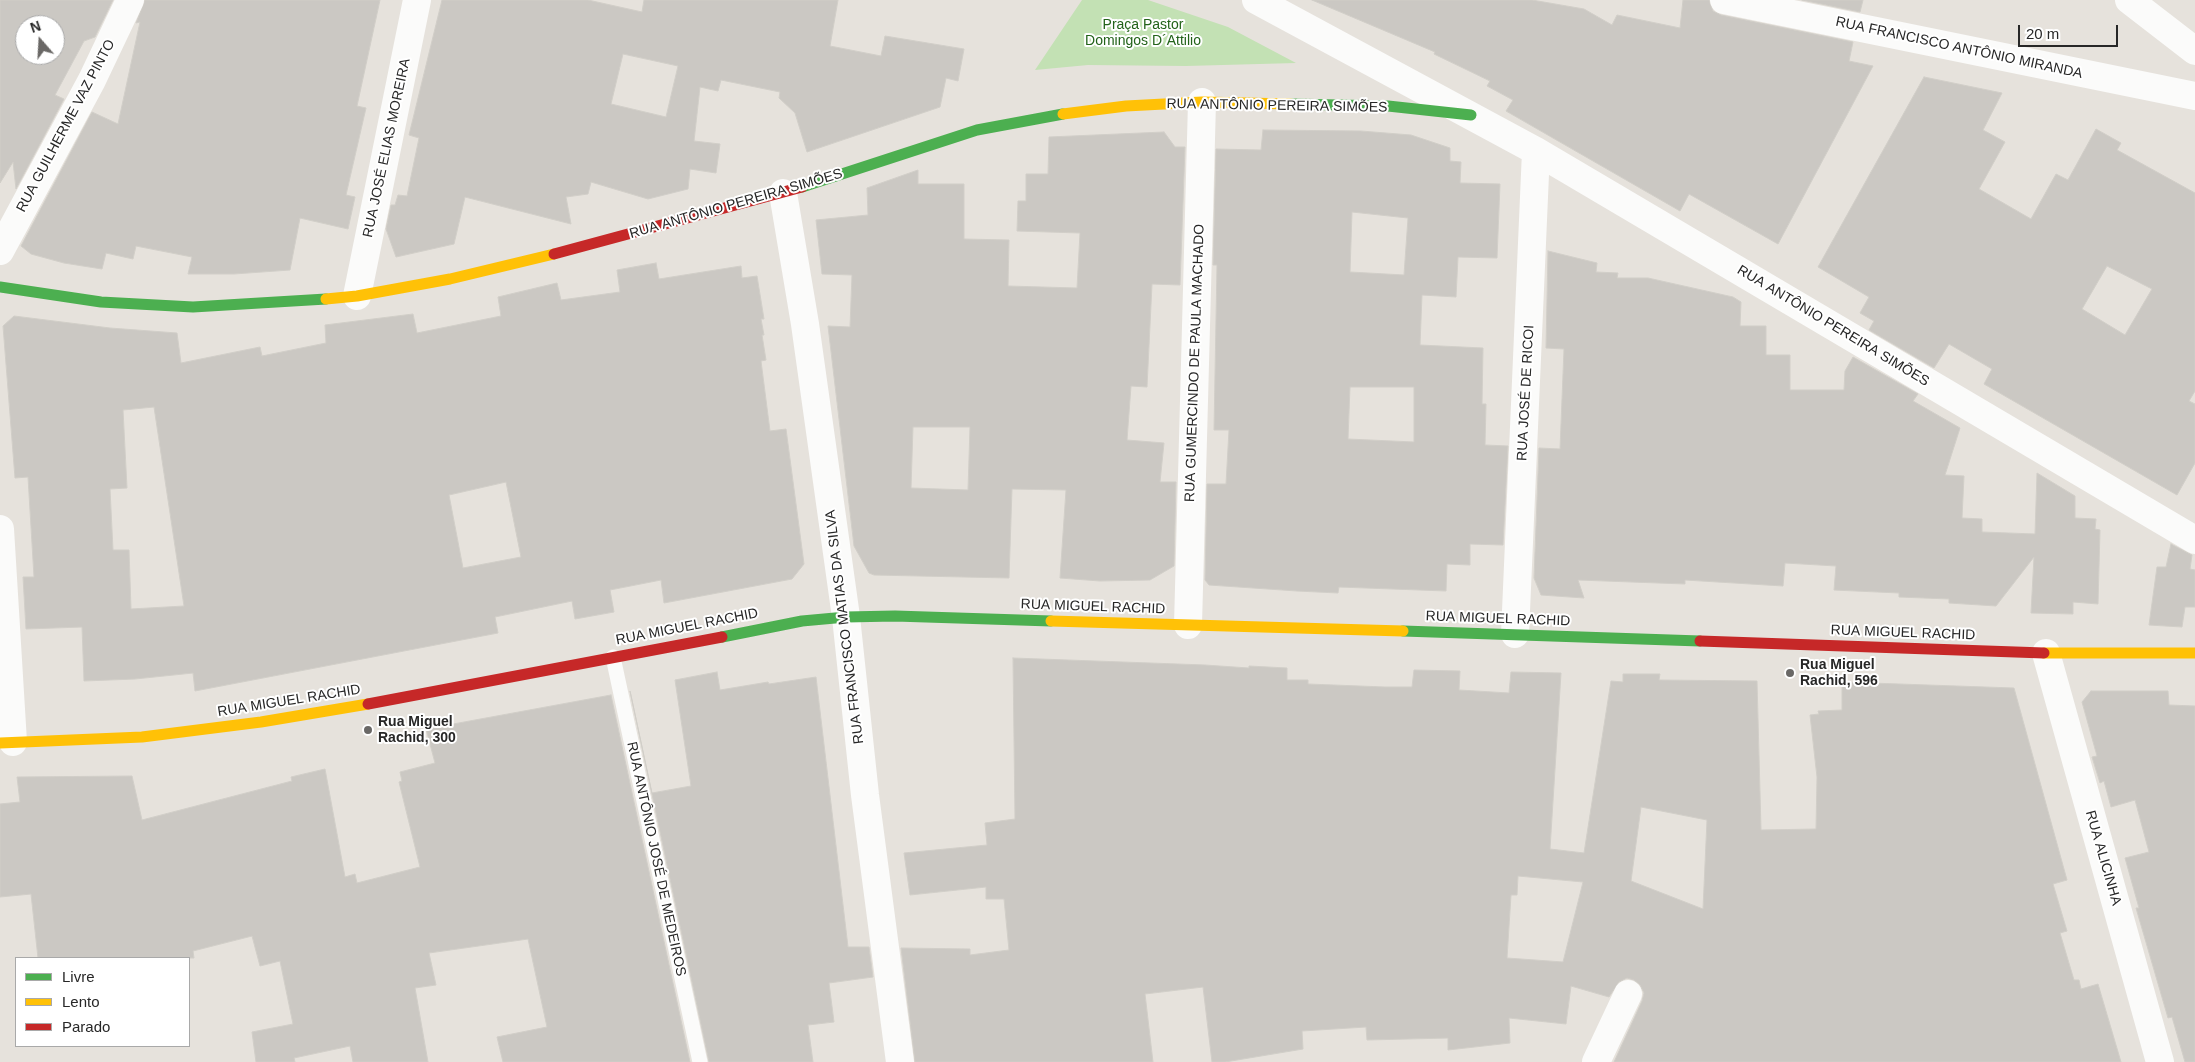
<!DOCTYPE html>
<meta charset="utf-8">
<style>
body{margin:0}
#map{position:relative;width:2195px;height:1062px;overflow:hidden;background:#e6e2dc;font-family:Arial,sans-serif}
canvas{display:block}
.legend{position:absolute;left:15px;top:957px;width:175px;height:90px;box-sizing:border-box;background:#fff;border:1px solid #a9a9a9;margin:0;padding:6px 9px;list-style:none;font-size:15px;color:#272727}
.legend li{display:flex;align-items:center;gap:10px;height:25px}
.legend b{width:25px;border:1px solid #a9a9a9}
.north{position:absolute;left:15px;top:15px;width:50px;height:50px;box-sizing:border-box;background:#fff;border:1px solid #a9a9a9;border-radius:50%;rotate:341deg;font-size:14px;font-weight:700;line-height:20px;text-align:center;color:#272727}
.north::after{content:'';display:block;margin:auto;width:18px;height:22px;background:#6a6866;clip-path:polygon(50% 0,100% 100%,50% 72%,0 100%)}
.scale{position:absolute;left:2018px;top:25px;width:100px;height:22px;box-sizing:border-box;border:2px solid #272727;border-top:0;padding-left:6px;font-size:15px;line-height:18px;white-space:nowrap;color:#272727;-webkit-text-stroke:4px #fff;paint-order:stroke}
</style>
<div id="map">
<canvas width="2195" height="1062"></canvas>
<ul class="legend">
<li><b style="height:6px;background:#4caf50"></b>Livre</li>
<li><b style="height:6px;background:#ffc107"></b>Lento</li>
<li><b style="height:6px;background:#c62828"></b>Parado</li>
</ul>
<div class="north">N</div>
<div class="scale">20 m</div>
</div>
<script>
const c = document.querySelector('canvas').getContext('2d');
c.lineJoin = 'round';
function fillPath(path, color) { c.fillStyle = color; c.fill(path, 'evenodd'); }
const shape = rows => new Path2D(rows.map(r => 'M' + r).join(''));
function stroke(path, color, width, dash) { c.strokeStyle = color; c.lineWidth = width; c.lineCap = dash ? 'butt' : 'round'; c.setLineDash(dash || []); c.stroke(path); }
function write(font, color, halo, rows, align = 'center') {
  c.font = font + ' Arial,sans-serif'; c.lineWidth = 4; c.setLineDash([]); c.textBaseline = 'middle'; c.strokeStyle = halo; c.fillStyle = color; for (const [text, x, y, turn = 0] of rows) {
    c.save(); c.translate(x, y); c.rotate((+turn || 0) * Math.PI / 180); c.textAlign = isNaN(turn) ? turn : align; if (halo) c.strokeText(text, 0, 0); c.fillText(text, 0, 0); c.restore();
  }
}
fillPath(shape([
 [1082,0,1148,0,1228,27,1296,63,1186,66,1088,65,1035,70]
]), '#c3e1b4');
const building = shape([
 [0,0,113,0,95,37,84,41,55,95,64,99,16,189,13,162,0,183,0,0],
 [25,25,55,25,55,55,25,55,25,25],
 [145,0,380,0,357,106,366,108,346,195,355,197,348,229,300,218,290,270,234,274,188,274,192,257,136,246,133,259,106,253,102,269,64,263,31,254,21,246,92,112,118,124,140,22,136,23,145,0],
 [442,0,588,0,642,12,644,0,838,0,830,46,881,56,885,36,964,49,958,81,946,78,940,107,807,152,795,113,779,98,780,92,721,80,718,91,700,87,694,141,720,144,716,173,690,169,688,189,648,199,591,182,588,194,566,197,571,224,465,197,454,244,396,257,386,229,391,205,395,205,398,195,407,196,419,138,409,135,442,0],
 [623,54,678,66,666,117,611,104,623,54],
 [1312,0,1532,0,1584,9,1612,25,1617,15,1680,28,1683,0,1709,0,1713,11,1721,15,1853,42,1849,61,1873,66,1778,244,1689,194,1680,211,1506,111,1513,100,1487,86,1490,81,1434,54,1435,52,1312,0],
 [1802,0,1863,0,1860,12,1802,0],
 [1924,77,2002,93,1983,130,2005,142,1979,189,2031,219,2056,174,2068,180,2096,129,2121,143,2117,150,2195,193,2195,391,2189,401,2195,404,2195,463,2177,495,1984,384,1992,369,1949,344,1934,368,1869,330,1874,321,1860,313,1869,297,1818,267,1924,77],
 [2107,266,2152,289,2125,335,2082,309,2107,266],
 [1263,130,1361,131,1411,135,1450,148,1450,161,1461,162,1460,183,1500,184,1497,258,1458,257,1456,297,1422,295,1420,345,1483,348,1482,404,1486,404,1485,445,1508,446,1503,545,1470,544,1470,565,1447,564,1446,591,1339,587,1338,593,1297,591,1209,585,1205,580,1207,484,1226,484,1229,430,1214,430,1217,265,1213,265,1216,149,1261,150,1263,130],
 [1352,212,1408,218,1404,275,1350,272,1352,212],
 [1350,387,1414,387,1414,442,1348,439,1350,387],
 [1164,132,1175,147,1185,147,1180,285,1152,284,1147,387,1131,386,1127,440,1164,443,1160,482,1176,482,1174,566,1150,580,1100,581,1060,578,1066,490,1012,489,1009,578,874,575,869,573,854,546,828,326,850,327,852,275,822,274,816,220,868,215,867,188,918,170,918,184,964,184,964,239,1009,240,1008,286,1077,288,1080,233,1017,231,1018,201,1026,201,1026,174,1048,174,1049,137,1164,132],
 [913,427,970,427,968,490,911,488,913,427],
 [1548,251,1597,263,1596,272,1618,273,1617,278,1648,278,1733,297,1741,302,1740,326,1766,326,1766,355,1790,355,1790,390,1844,390,1845,371,1853,357,1918,394,1913,401,1960,428,1945,475,1964,476,1962,518,1982,519,1982,532,2035,534,2037,473,2075,496,2075,518,2096,519,2095,529,2100,530,2098,604,2073,602,2073,614,2031,613,2034,557,1996,606,1949,603,1949,599,1899,597,1899,593,1834,590,1836,566,1785,563,1783,586,1685,580,1685,584,1578,580,1584,598,1541,595,1534,578,1539,448,1560,449,1564,349,1546,348,1548,251],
 [656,263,659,279,741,266,742,278,757,276,764,319,761,319,764,335,762,335,766,360,761,361,770,431,786,429,804,564,792,579,664,603,661,580,610,590,614,612,575,619,572,601,495,617,498,633,195,691,193,673,135,679,84,681,82,627,26,629,23,577,34,577,28,477,15,478,3,326,14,316,110,328,177,333,181,363,260,347,262,356,326,343,325,325,413,314,417,333,501,316,498,297,557,283,561,300,620,292,617,270,656,263],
 [154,407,184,606,131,609,129,550,113,550,110,489,127,488,123,410,154,407],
 [506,482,521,557,463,568,449,495,506,482],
 [2171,544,2192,555,2190,569,2195,570,2195,607,2185,607,2182,627,2149,625,2157,567,2166,567,2171,544],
 [1013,658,1205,665,1249,668,1249,666,1287,668,1287,680,1308,680,1308,684,1385,687,1412,687,1414,670,1460,671,1459,690,1509,693,1511,672,1561,673,1550,849,1584,853,1611,681,1623,682,1623,674,1660,674,1659,680,1757,681,1761,830,1816,829,1817,777,1810,715,1819,714,1818,711,1842,710,1842,682,2014,688,2067,880,2053,884,2067,931,2060,933,2074,980,2079,980,2081,989,2098,984,2121,1062,1614,1062,1642,1001,1644,993,1640,985,1634,980,1627,978,1619,982,1609,997,1571,986,1566,1024,1509,1018,1510,1043,1448,1050,1448,1038,1367,1040,1366,1027,1302,1031,1303,1049,1225,1062,1212,1062,1203,987,1145,994,1153,1062,915,1062,901,948,970,949,970,955,1009,950,1004,899,986,899,986,887,910,895,904,853,987,845,985,823,1015,819,1013,658],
 [1641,807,1707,820,1703,909,1631,881,1641,807],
 [1518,876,1583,882,1563,962,1507,958,1511,895,1517,895,1518,876],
 [717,672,720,690,768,682,769,684,816,677,848,947,869,947,873,977,829,983,834,1022,808,1025,813,1062,709,1062,630,691,652,793,691,786,675,680,717,672],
 [2091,691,2168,691,2169,705,2195,706,2195,1062,2185,1062,2172,1017,2168,1018,2136,908,2139,908,2125,858,2149,852,2135,800,2111,807,2104,781,2100,783,2092,757,2097,756,2082,702,2091,691],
 [611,695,690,1062,503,1062,497,1037,547,1027,528,939,429,953,436,985,415,988,428,1062,353,1062,350,1046,294,1058,295,1062,256,1062,252,1032,293,1024,280,961,260,966,252,936,193,951,194,958,38,958,31,894,0,897,0,804,20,802,17,777,132,776,142,820,292,781,291,777,325,769,345,877,355,874,357,883,420,867,399,782,402,781,400,772,435,763,426,729,611,695]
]);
fillPath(building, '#cbc8c3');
stroke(building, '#d1cec8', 1);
stroke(shape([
 [613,657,700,1062]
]), '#fbfbfa', 15);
stroke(shape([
 [1256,0,1536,151,2195,540],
 [1724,0,2195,96],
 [2129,0,2195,51],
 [783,193,805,324,846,617,865,795,900,1062],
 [0,251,92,80,130,0],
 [357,296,417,0],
 [0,529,13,742],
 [1188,625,1202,102],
 [1515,634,1536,151],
 [2046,653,2160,1062],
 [1596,1062,1628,994]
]), '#fbfbfa', 28);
stroke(shape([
 [1291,104,1388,106,1471,115],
 [802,187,977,130,1063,114],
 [0,287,101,302,193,307,326,299],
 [1403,631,1700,641],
 [722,637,802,621,846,617,895,616,1051,621]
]), '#4caf50', 11);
stroke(shape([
 [1063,114,1126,106,1202,102,1291,104],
 [326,299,357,296,450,279,554,254],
 [1051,621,1403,631],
 [2044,653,2195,653],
 [0,743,142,737,261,722,368,704]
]), '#ffc107', 11);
stroke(shape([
 [554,254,802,187],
 [1700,641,2044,653],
 [368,704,722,637]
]), '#c62828', 11);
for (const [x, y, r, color] of [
 [1790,673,5,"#6a6866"],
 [368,730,5,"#6a6866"]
]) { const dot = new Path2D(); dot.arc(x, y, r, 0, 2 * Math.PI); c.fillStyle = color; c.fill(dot); stroke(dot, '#fff', 2); }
write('14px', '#226219', '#fff', [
 ["Praça Pastor",1143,25],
 ["Domingos D´Attilio",1143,41]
]);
write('14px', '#272727', '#fff', [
 ["RUA FRANCISCO ANTÔNIO MIRANDA",1959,48,12],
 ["RUA ANTÔNIO PEREIRA SIMÕES",1277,106,1],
 ["RUA GUILHERME VAZ PINTO",66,126,-62],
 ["RUA JOSÉ ELIAS MOREIRA",387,148,-78],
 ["RUA ANTÔNIO PEREIRA SIMÕES",736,204,-16],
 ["RUA ANTÔNIO PEREIRA SIMÕES",1833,326,31],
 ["RUA GUMERCINDO DE PAULA MACHADO",1195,363,-88],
 ["RUA JOSÉ DE RICOI",1526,393,-87],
 ["RUA MIGUEL RACHID",1093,607,2],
 ["RUA MIGUEL RACHID",1498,619,2],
 ["RUA MIGUEL RACHID",687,627,-11],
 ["RUA FRANCISCO MATIAS DA SILVA",845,627,-97],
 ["RUA MIGUEL RACHID",1903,633,2],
 ["RUA MIGUEL RACHID",289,701,-9],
 ["RUA ALICINHA",2103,858,74],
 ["RUA ANTÔNIO JOSÉ DE MEDEIROS",656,859,78]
]);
write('bold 14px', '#272727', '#fff', [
 ["Rua Miguel",1800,665],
 ["Rachid, 596",1800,681],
 ["Rua Miguel",378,722],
 ["Rachid, 300",378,738]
], 'left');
</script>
